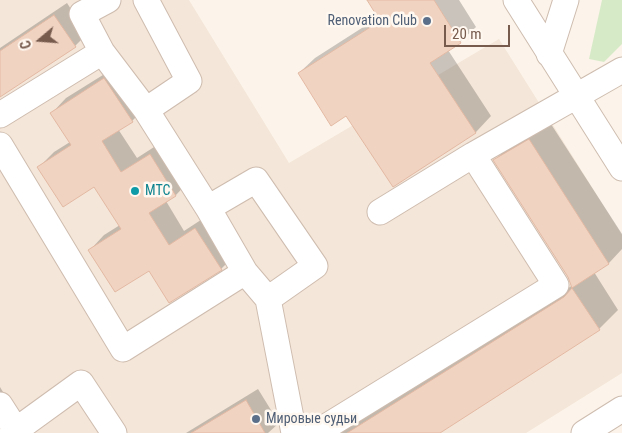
<!DOCTYPE html>
<meta charset="utf-8">
<style>
body{margin:0}
#map{position:relative;width:622px;height:433px;overflow:hidden;background:#fcf4ea;font-family:"Roboto Condensed",sans-serif}
canvas{display:block}
.north{position:absolute;left:15px;top:15px;width:50px;height:50px;-webkit-text-stroke:4px #fff8f0;paint-order:stroke;rotate:252deg;font-size:14px;font-weight:700;line-height:20px;text-align:center;color:#775b4d}
.north::after{content:'';display:block;margin:auto;width:18px;height:22px;background:#775b4d;clip-path:polygon(50% 0,100% 100%,50% 72%,0 100%)}
.scale{position:absolute;left:444px;top:25px;width:66px;height:22px;box-sizing:border-box;border:2px solid #775b4d;border-top:0;padding-left:6px;font-size:15px;line-height:18px;white-space:nowrap;color:#775b4d;-webkit-text-stroke:4px #fff8f0;paint-order:stroke}
</style>
<div id="map">
<canvas width="622" height="433"></canvas>
<div class="north">С</div>
<div class="scale">20 m</div>
</div>
<script>
const c = document.querySelector('canvas').getContext('2d');
c.lineJoin = 'round';
function fillPath(path, color) { c.fillStyle = color; c.fill(path, 'evenodd'); }
const shape = rows => new Path2D(rows.map(r => 'M' + r).join(''));
function stroke(path, color, width, dash) { c.strokeStyle = color; c.lineWidth = width; c.lineCap = dash ? 'butt' : 'round'; c.setLineDash(dash || []); c.stroke(path); }
function write(font, color, halo, rows, align = 'center') {
  c.font = font + ' "Roboto Condensed",sans-serif'; c.lineWidth = 5; c.setLineDash([]); c.textBaseline = 'middle'; c.strokeStyle = halo; c.fillStyle = color; for (const [text, x, y, turn = 0] of rows) {
    c.save(); c.translate(x, y); c.rotate((+turn || 0) * Math.PI / 180); c.textAlign = isNaN(turn) ? turn : align; if (halo) c.strokeText(text, 0, 0); c.fillText(text, 0, 0); c.restore();
  }
}
fillPath(shape([
 [0,0,189,0,289,163,499,39,622,235,622,373,526,433,0,433]
]), '#f4e6d8');
fillPath(shape([
 [602,0,622,0,622,44,604,62,589,59]
]), '#d7eac8');
fillPath(shape([
 [368,0,459,0,476,27,460,42,448,50,491,116,476,132,393,185,346,115,299,73,315,58,379,17],
 [67,3,87,34,75,46,0,96,0,48],
 [119,65,147,106,132,121,118,129,137,158,165,140,190,180,176,195,166,201,184,231,210,214,236,254,221,269,149,269,90,250,104,235,120,225,94,185,39,167,54,152,70,142,52,113,66,98],
 [549,121,622,234,622,249,609,263,594,272,618,310,599,329,437,433,339,433,573,285,569,277,495,160,514,141],
 [0,387,14,410,0,424],
 [258,389,279,423,268,433,186,433]
]), '#0003');
const building = shape([
 [367,0,434,0,461,43,430,63,476,133,393,187,346,116,331,126,298,73,380,21,367,0],
 [54,15,76,47,0,97,0,51,54,15],
 [104,78,133,122,102,141,121,172,150,154,176,196,149,213,169,245,195,228,222,270,169,303,149,271,115,292,88,250,121,229,94,187,63,207,37,167,71,145,50,113,104,78],
 [529,139,609,264,572,288,568,277,493,160,529,139],
 [572,288,600,330,440,433,347,433,564,297,572,288],
 [246,400,265,433,191,433,246,400]
]);
fillPath(building, '#f1d3c2');
stroke(building, '#e3b9a3', 1);
const minor = shape([
 [108,0,82,14,102,52,146,110,208,208,245,272,268,299,294,433],
 [516,0,622,168],
 [549,54,566,0],
 [146,110,189,81,146,0],
 [0,115,102,52],
 [0,145,123,349,245,272],
 [473,155,622,70],
 [208,208,256,180,315,266,268,299],
 [0,405,16,430],
 [12,433,81,383,114,433],
 [316,433,556,285,473,155,380,212],
 [584,433,622,409]
]);
stroke(minor, '#cebcaf', 27);
stroke(minor, '#fff', 25);
for (const [x, y, r, color] of [
 [427,21,5,"#5c6f8a"],
 [135,191,5,"#0f9aa8"],
 [256,419,5,"#5c6f8a"]
]) { const dot = new Path2D(); dot.arc(x, y, r, 0, 2 * Math.PI); c.fillStyle = color; c.fill(dot); stroke(dot, '#fff8f0', 2); }
write('14px', '#4e5e75', '#fff8f0', [
 ["Renovation Club",417,21],
 ["Мировые судьи",266,419,"left"]
], 'right');
write('14px', '#0d838f', '#fff8f0', [
 ["МТС",145,191]
], 'left');
</script>
